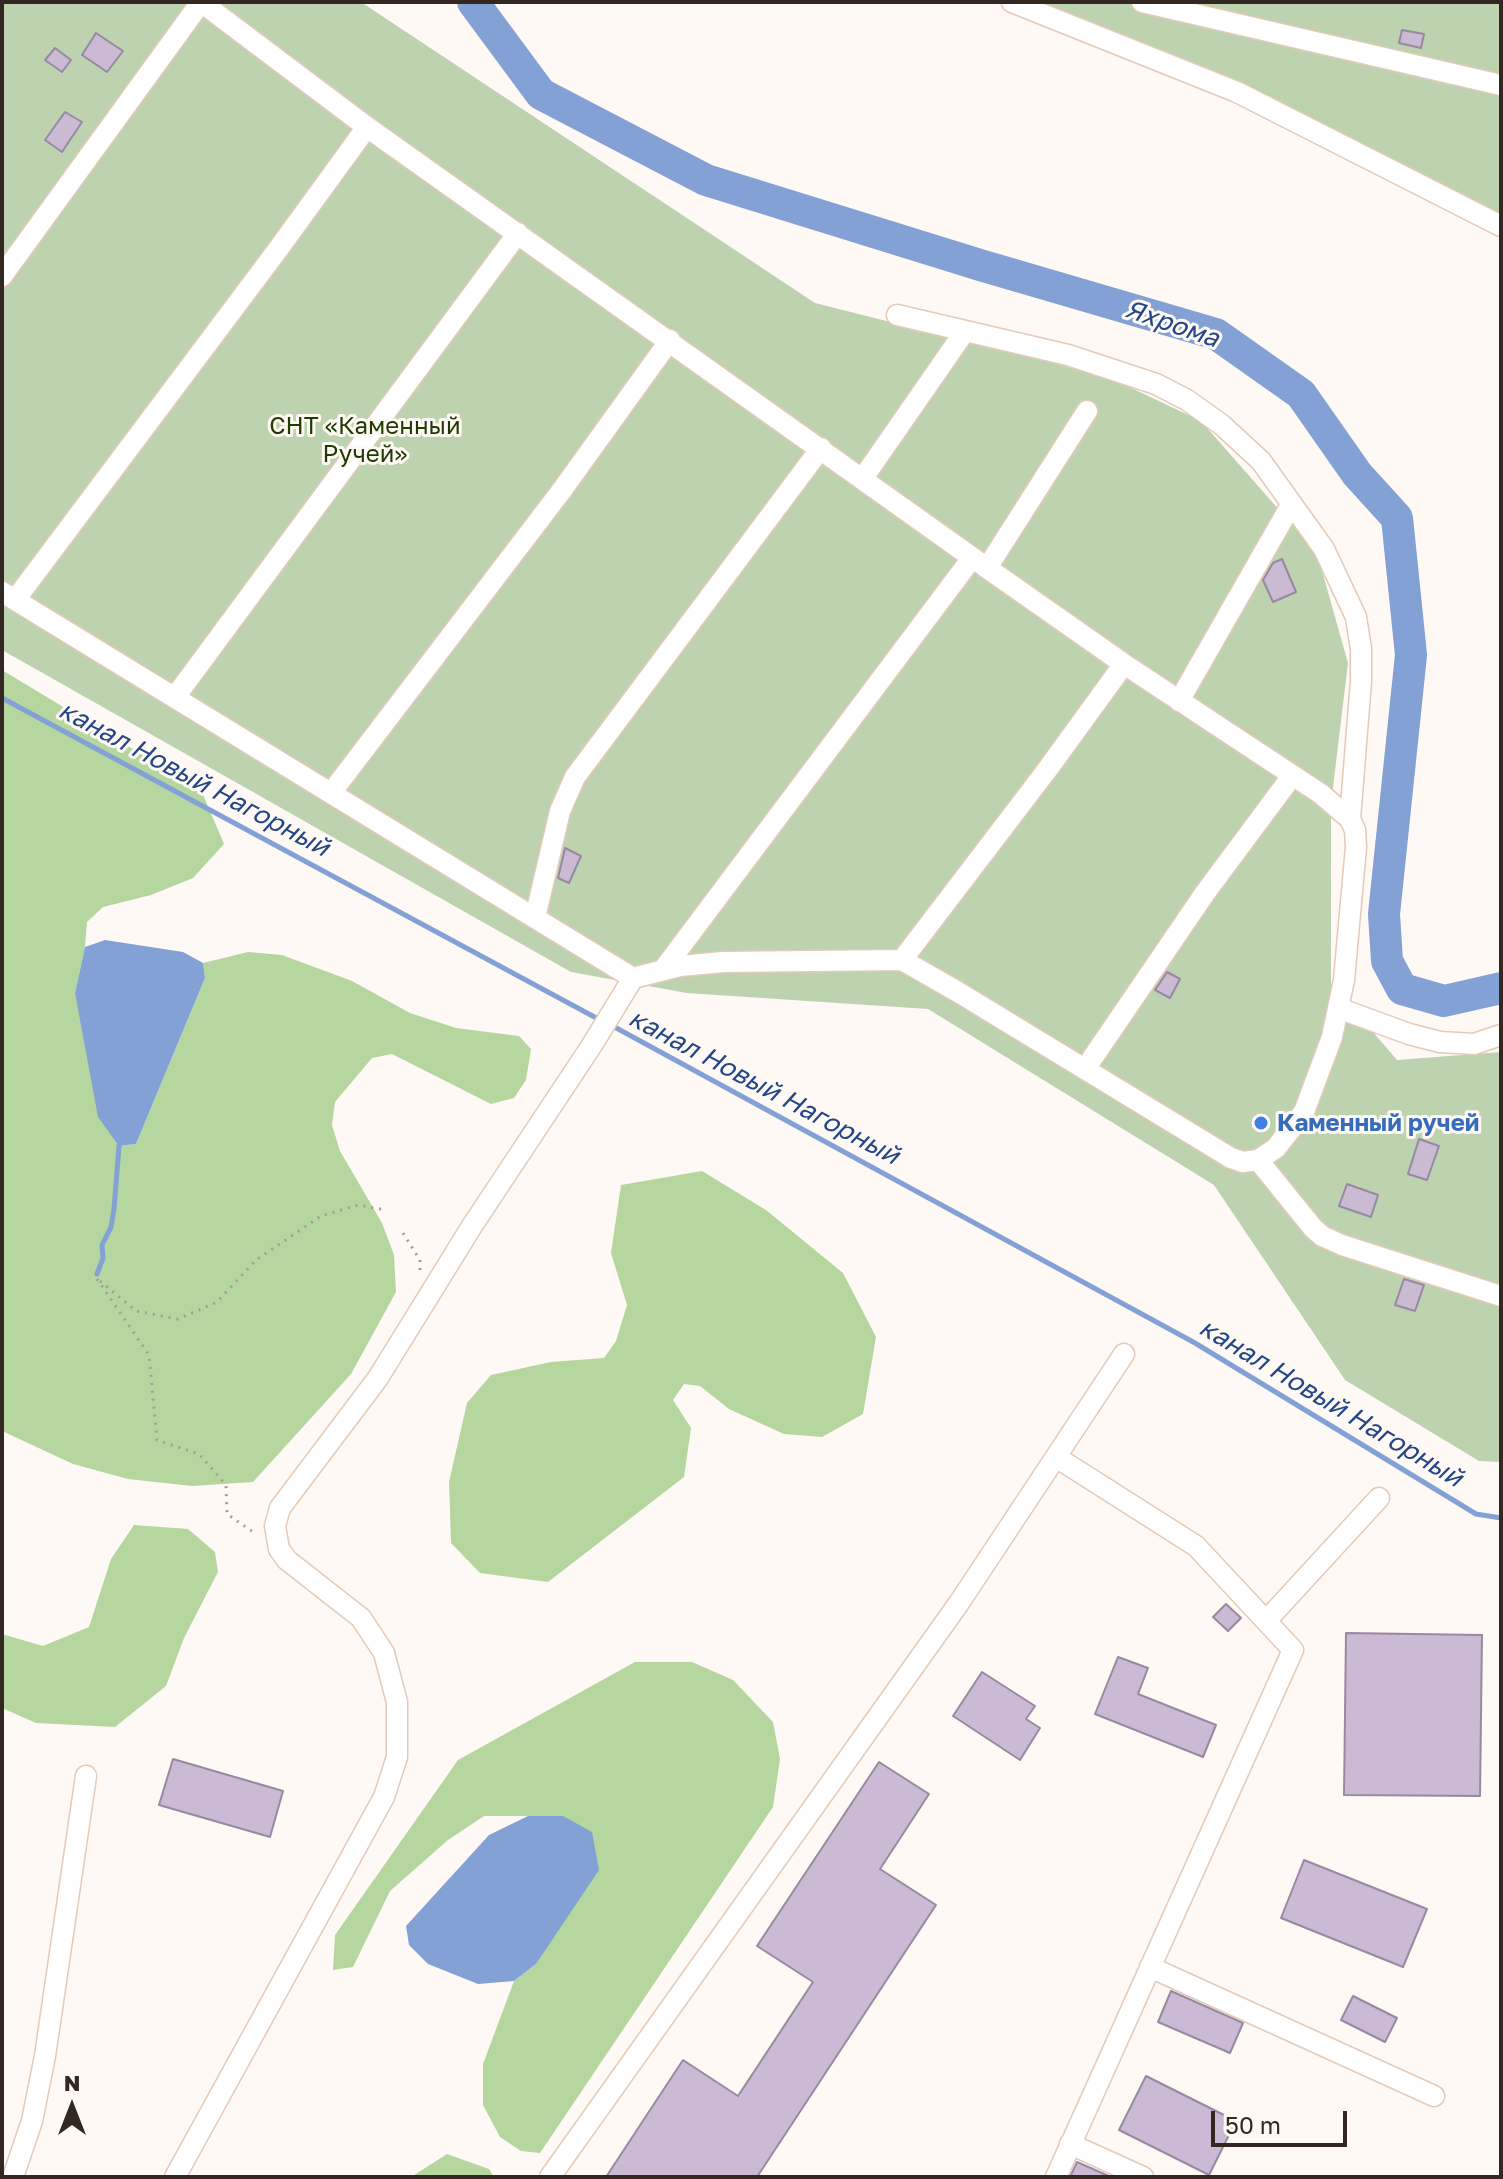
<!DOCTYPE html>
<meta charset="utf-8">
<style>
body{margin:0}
#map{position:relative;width:1503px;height:2179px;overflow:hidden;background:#fff9f5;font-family:"Golos Text",sans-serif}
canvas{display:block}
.frame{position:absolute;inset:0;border:4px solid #322821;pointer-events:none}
.north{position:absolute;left:32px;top:2067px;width:80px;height:80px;-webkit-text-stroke:6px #fff9f5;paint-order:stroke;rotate:0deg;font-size:22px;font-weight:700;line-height:32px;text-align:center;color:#322821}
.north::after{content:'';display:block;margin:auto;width:28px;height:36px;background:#322821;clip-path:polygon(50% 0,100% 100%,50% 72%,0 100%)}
.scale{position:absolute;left:1211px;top:2111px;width:136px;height:36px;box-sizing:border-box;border:4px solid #322821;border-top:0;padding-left:10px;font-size:24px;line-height:28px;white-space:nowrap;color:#322821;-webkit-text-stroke:6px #fff9f5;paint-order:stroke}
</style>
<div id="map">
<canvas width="1503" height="2179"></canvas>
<div class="frame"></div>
<div class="north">N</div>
<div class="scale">50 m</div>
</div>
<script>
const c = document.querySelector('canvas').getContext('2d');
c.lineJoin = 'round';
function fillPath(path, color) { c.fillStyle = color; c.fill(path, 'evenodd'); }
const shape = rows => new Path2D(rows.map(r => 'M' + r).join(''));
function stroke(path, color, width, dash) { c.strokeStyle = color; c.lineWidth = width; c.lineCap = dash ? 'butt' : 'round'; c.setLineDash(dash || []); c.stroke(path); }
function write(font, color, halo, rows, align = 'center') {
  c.font = font + ' "Golos Text",sans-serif'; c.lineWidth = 6; c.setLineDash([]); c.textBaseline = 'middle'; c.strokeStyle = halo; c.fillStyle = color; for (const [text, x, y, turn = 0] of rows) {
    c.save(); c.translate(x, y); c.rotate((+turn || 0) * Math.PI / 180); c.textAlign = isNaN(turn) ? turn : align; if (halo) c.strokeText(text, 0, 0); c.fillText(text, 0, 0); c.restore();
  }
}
fillPath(shape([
 [2,2,361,2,815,303,1108,377,1201,421,1317,553,1348,663,1331,804,1331,983,1397,1060,1501,1052,1501,1462,1479,1461,1345,1380,1214,1185,928,1009,687,993,571,972,2,650],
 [1035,2,1501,2,1501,228]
]), '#bdd2af');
fillPath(shape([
 [2,670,201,790,224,844,193,878,151,895,103,907,87,922,85,947,75,993,119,1146,136,1144,205,978,203,963,248,952,282,955,352,981,410,1013,456,1028,519,1036,531,1049,526,1080,514,1098,491,1104,392,1054,372,1058,335,1102,332,1125,340,1151,382,1223,394,1255,396,1292,351,1374,253,1482,192,1486,128,1479,73,1464,2,1431],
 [702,1171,766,1210,843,1273,876,1337,863,1414,822,1437,784,1434,729,1409,700,1386,684,1384,673,1400,691,1428,684,1477,548,1582,480,1573,451,1543,449,1482,467,1403,491,1375,551,1362,604,1358,616,1341,627,1305,611,1253,621,1185],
 [134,1525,188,1529,215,1552,218,1572,184,1638,166,1686,115,1727,36,1723,2,1708,2,1634,43,1646,89,1627,111,1559],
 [635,1662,692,1662,733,1680,773,1722,780,1759,773,1807,540,2153,521,2151,500,2137,483,2105,483,2064,514,1981,536,1964,563,1816,484,1816,448,1840,390,1891,353,1967,333,1970,335,1935,458,1760],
 [447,2154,489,2169,494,2177,411,2177]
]), '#b5d69e');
fillPath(shape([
 [105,940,183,952,203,963,205,978,136,1144,119,1146,98,1117,75,993,85,947],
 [528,1816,563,1816,592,1832,599,1870,536,1964,514,1981,478,1984,428,1964,409,1945,406,1926,489,1835]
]), '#83a1d5');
stroke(shape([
 [2,698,600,1020],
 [609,1024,1195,1343,1476,1514,1501,1518],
 [97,1274,103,1258,102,1245,111,1227,114,1209,119,1146]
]), '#83a1d5', 5);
stroke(shape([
 [473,2,541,94,706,180,980,265,1216,334,1301,394,1357,474,1397,518,1411,655,1384,914,1387,961,1402,989,1444,1001,1501,988]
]), '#83a1d5', 32);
const building = shape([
 [1402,30,1424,34,1421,48,1399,43,1402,30],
 [96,33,123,51,107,72,82,55,96,33],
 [55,48,71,60,62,72,45,60,55,48],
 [65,112,82,122,62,152,45,140,65,112],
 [1282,559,1296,592,1273,602,1263,580,1273,563,1282,559],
 [565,848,581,856,569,883,558,878,565,848],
 [1167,972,1180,979,1170,998,1155,990,1167,972],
 [1419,1139,1439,1146,1427,1180,1408,1174,1419,1139],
 [1347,1184,1378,1195,1371,1217,1339,1206,1347,1184],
 [1404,1279,1424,1285,1415,1311,1395,1305,1404,1279],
 [1226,1604,1241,1618,1228,1631,1213,1617,1226,1604],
 [1346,1633,1482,1635,1480,1796,1344,1795,1346,1633],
 [1118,1657,1148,1668,1138,1694,1216,1725,1203,1757,1095,1714,1118,1657],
 [982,1672,1035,1706,1026,1719,1040,1728,1020,1760,953,1716,982,1672],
 [173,1759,283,1791,270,1837,159,1805,173,1759],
 [879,1762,929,1794,880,1869,936,1905,757,2177,606,2177,683,2060,738,2096,813,1982,757,1946,879,1762],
 [1304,1860,1427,1909,1403,1967,1281,1918,1304,1860],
 [1171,1991,1243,2023,1230,2053,1158,2022,1171,1991],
 [1353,1996,1397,2018,1385,2042,1341,2020,1353,1996],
 [1146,2076,1236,2121,1209,2175,1119,2130,1146,2076],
 [1077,2162,1111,2177,1070,2177,1077,2162]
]);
fillPath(building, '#cabad4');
stroke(building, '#9889a2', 2);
const minor = shape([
 [1012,2,1237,92,1501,226],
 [1142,2,1501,85],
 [2,276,201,2],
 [897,315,1068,355,1156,384,1187,400,1222,425,1261,461,1324,549,1356,617,1361,649,1361,681,1350,819],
 [863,478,965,331],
 [987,568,1087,411],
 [2,592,633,978],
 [15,600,279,248,367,127],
 [175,697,518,233],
 [1179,701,1291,505],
 [331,793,562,490,670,340],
 [535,918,560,811,575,777,821,448],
 [902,960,1047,770,1124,664],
 [663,970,972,558],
 [1338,1008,1409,1034,1440,1042,1474,1044,1501,1035],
 [1085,1069,1205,893,1292,776],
 [1258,1160,1313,1228,1322,1236,1342,1245,1501,1296],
 [1266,1621,1379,1498],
 [1150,1967,1434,2096],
 [1070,2144,1143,2177],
 [13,2177,32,2121,45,2056,86,1776],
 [175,2177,384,1797,397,1757,397,1702,384,1653,361,1618,287,1560,279,1549,275,1526,280,1508,378,1378,472,1226,592,1045,633,978,680,966,723,962,902,960,958,992,1231,1158,1243,1162,1258,1160,1276,1148,1304,1112,1332,1037,1344,980,1356,847,1355,830,1350,819,1321,794,1124,664,987,568,367,127,201,2],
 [550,2177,959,1603,1124,1354],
 [1056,2177,1293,1650,1196,1546,1056,1457]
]);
stroke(minor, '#e4cab7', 23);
stroke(shape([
 [403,1233,420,1260,420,1273],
 [97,1279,149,1355,157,1440,199,1454,226,1485,227,1514,256,1534],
 [100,1281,136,1311,178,1319,217,1302,256,1260,321,1216,358,1205,386,1210]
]), '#a59e98', 3, [2, 6]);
stroke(minor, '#fff', 20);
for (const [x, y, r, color] of [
 [1261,1123,8,"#3f7fe0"]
]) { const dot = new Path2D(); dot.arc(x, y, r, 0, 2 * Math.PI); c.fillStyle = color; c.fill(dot); stroke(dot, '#fff9f5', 3); }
write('24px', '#1f3b00', '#fff9f5', [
 ["СНТ «Каменный",365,426],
 ["Ручей»",365,454]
]);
write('bold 24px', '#366cbe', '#fff9f5', [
 ["Каменный ручей",1277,1123]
], 'left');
write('italic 26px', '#234786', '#fff9f5', [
 ["Яхрома",1172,324,19],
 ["канал Новый Нагорный",194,779,28],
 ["канал Новый Нагорный",764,1087,28],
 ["канал Новый Нагорный",1331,1403,31]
]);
</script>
